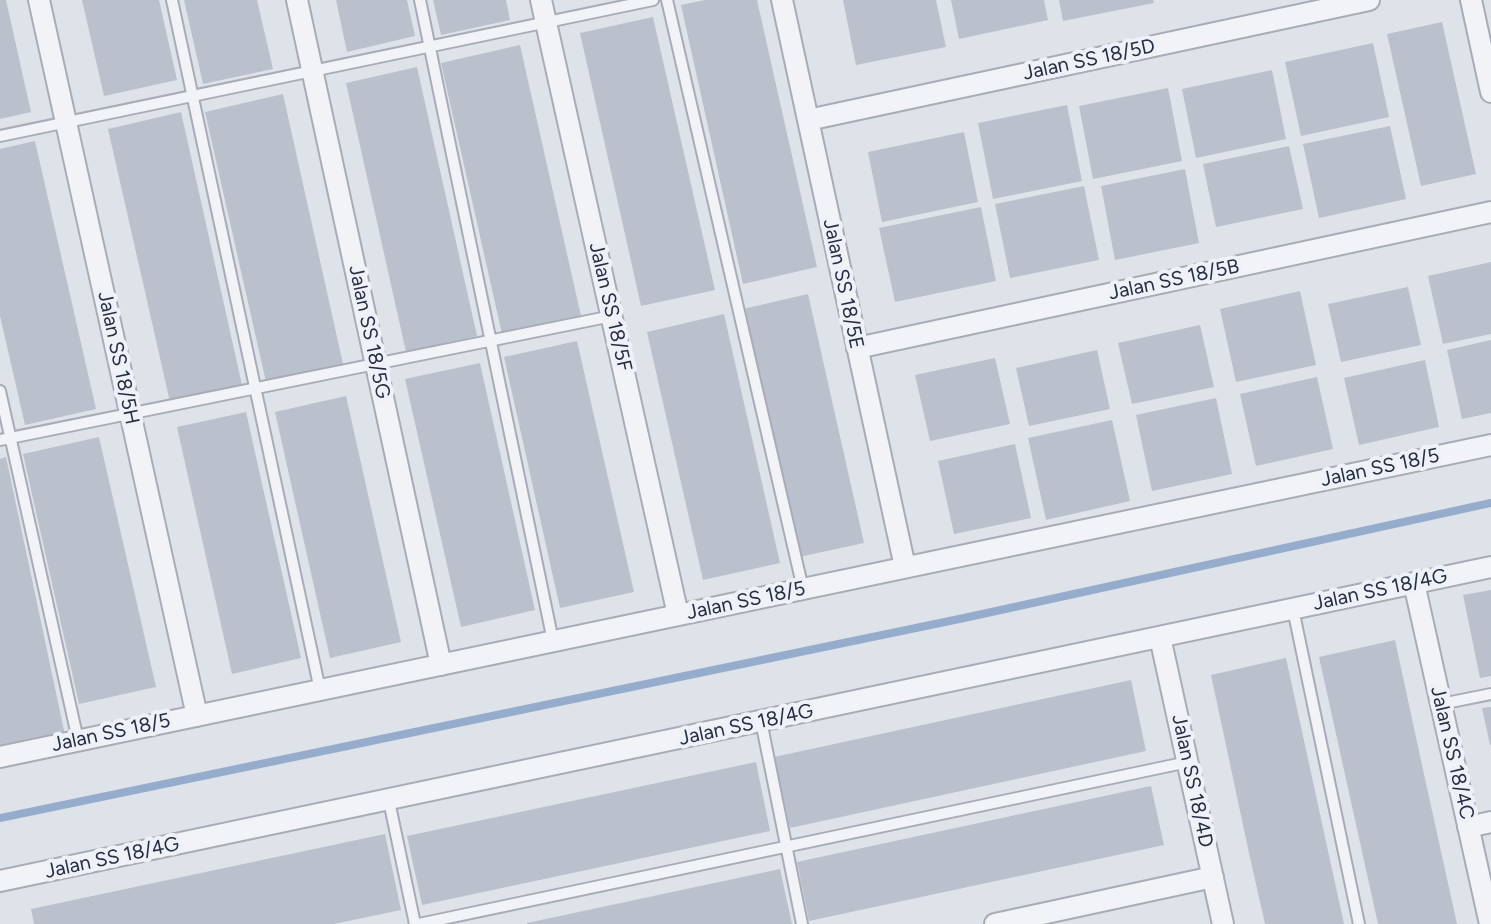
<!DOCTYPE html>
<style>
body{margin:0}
canvas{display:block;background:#dee2e9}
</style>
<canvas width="1491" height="924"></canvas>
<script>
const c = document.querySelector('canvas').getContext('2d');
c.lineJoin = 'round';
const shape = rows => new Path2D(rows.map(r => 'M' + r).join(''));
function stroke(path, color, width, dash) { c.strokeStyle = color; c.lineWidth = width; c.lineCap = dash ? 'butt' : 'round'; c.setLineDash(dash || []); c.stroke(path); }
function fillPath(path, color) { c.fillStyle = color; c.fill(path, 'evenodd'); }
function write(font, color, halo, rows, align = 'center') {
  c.font = font + ' Figtree,sans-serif'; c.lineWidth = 8; c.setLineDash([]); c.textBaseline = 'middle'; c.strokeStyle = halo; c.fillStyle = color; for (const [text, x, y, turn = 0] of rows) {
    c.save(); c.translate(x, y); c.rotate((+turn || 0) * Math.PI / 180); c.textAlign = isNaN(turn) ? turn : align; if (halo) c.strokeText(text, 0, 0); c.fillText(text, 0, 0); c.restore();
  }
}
stroke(shape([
 [0,818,964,618,1491,503]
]), '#96accd', 8);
fillPath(shape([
 [0,0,6,0,31,112,0,119],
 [82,0,159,0,177,80,104,96],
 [184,0,257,0,273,69,203,84],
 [336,0,407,0,415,36,347,52],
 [433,0,506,0,510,20,441,35],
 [705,0,757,0,817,267,743,284,681,5],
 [843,0,936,0,946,47,856,65],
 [951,0,1044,0,1048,20,959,39],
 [1059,0,1153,0,1154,3,1063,21],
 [653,17,715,290,641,306,580,33],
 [1442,22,1476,174,1421,186,1387,34],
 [1373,43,1389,117,1301,136,1285,62],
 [520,45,581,316,502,334,441,63],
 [417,67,477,336,406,352,346,83],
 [1272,70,1286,139,1196,158,1182,89],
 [1168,88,1182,161,1093,179,1079,106],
 [283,94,343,364,266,382,205,112],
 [1067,105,1082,181,993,199,978,123],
 [181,112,242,385,170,402,108,129],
 [1390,126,1406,199,1319,218,1303,144],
 [964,132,978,202,882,222,868,152],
 [35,141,96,409,25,425,0,316,0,149],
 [1289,146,1303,209,1216,227,1203,164],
 [1185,169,1199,243,1115,260,1101,186],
 [1084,186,1099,260,1010,278,995,204],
 [981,207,996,281,895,302,879,228],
 [1491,262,1491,334,1443,344,1428,276],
 [1408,287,1421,345,1341,362,1328,304],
 [1300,291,1316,365,1236,382,1220,309],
 [808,294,864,543,799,557,743,309],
 [724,314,780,563,703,580,647,332],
 [1200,325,1214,387,1132,404,1118,343],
 [1491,340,1491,413,1462,419,1447,350],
 [577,341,634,592,560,608,504,357],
 [1097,350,1110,409,1029,426,1016,368],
 [995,358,1010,424,930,441,915,375],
 [1425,360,1439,427,1359,445,1344,378],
 [480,363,535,610,461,627,405,379],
 [1317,377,1333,449,1256,466,1240,394],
 [346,396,401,642,330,658,275,412],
 [1216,398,1232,474,1152,491,1136,415],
 [246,412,301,658,232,674,177,427],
 [1112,420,1130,501,1046,520,1028,438],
 [99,437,156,687,79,704,23,454],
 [1015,444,1031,518,954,534,938,461],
 [6,457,65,735,0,748,0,459],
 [1491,590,1491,676,1480,678,1463,595],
 [1395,640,1422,765,1457,924,1378,924,1363,856,1319,657],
 [1286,658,1325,837,1344,924,1265,924,1249,853,1211,675],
 [1131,680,1146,751,790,828,774,757],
 [1491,707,1491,745,1490,745,1482,708],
 [756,762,770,831,422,905,407,836],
 [1151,786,1164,845,809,921,797,862],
 [385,834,401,910,334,924,34,924,31,909],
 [780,869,792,924,527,924,527,923]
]), '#bbc0cd');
const lane = shape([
 [172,0,320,690],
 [420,0,553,641],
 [667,0,803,589],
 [0,136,653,0],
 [0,391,78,740],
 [0,440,612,316],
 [1293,609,1359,924],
 [1441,704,1491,694],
 [761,721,802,924],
 [389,801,415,924],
 [419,924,1188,762]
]);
const street = shape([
 [39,0,197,716],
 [297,0,441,665],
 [541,0,678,615],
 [782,0,905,567],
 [1471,0,1491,92],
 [808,120,1369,0],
 [857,348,1491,212],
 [1414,583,1490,924],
 [1160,637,1223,924],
 [0,757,1491,445],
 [1468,827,1491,822],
 [0,881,1491,567],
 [995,924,1213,877]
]);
stroke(lane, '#a7acb7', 14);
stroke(street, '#a7acb7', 24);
stroke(lane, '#f2f3f7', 10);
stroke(street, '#f2f3f7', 20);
write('20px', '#262e42', '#eef1f7', [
 ["Jalan SS 18/5D",1089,60,-12],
 ["Jalan SS 18/5B",1174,280,-12],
 ["Jalan SS 18/5E",843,284,78],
 ["Jalan SS 18/5F",610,307,77],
 ["Jalan SS 18/5G",369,332,78],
 ["Jalan SS 18/5H",118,358,78],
 ["Jalan SS 18/5",1380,468,-12],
 ["Jalan SS 18/4G",1380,590,-12],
 ["Jalan SS 18/5",746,601,-12],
 ["Jalan SS 18/4G",746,725,-12],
 ["Jalan SS 18/5",111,733,-12],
 ["Jalan SS 18/4C",1452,753,77],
 ["Jalan SS 18/4D",1192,781,78],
 ["Jalan SS 18/4G",112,858,-12]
]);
</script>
